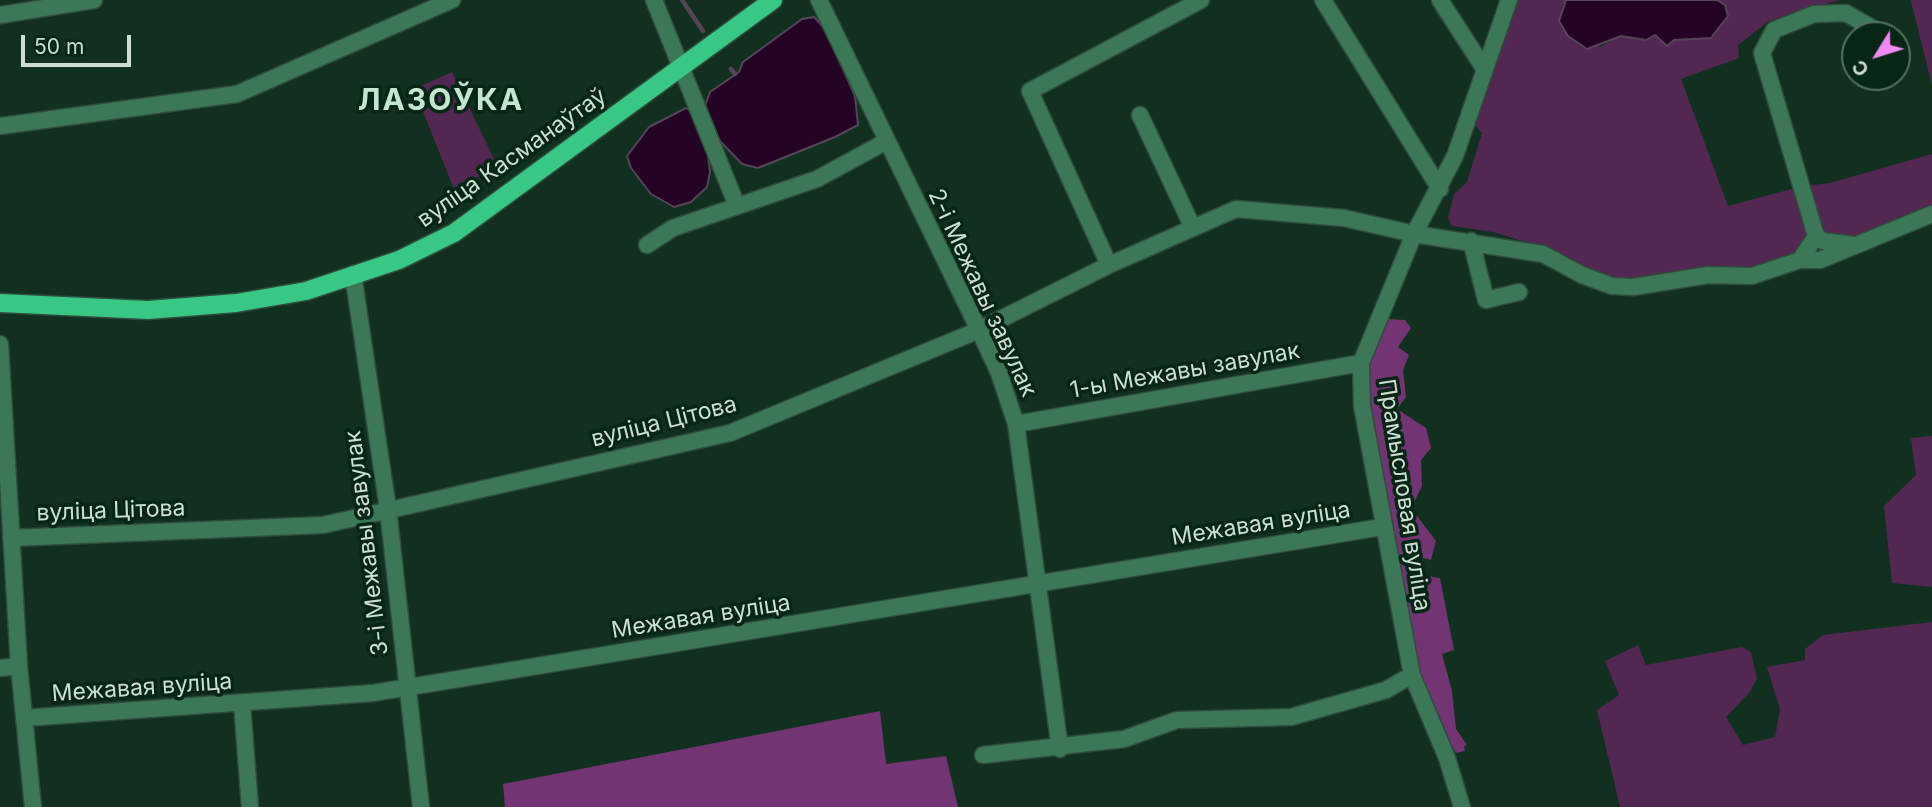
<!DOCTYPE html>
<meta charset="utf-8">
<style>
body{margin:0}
#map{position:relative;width:1932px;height:807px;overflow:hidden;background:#113020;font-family:Inter,sans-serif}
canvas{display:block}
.north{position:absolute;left:1841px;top:21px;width:70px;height:70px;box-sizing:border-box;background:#062616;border:2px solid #557061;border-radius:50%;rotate:232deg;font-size:19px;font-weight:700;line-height:28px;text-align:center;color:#ccded2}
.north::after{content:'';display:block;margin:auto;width:24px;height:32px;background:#f28af2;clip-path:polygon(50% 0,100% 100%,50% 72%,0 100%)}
.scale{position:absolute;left:21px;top:35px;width:110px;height:32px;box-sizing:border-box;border:4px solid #ccded2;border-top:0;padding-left:9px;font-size:21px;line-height:24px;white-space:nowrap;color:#ccded2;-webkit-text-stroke:5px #062616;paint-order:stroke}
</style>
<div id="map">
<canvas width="1932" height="807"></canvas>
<div class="north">С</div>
<div class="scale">50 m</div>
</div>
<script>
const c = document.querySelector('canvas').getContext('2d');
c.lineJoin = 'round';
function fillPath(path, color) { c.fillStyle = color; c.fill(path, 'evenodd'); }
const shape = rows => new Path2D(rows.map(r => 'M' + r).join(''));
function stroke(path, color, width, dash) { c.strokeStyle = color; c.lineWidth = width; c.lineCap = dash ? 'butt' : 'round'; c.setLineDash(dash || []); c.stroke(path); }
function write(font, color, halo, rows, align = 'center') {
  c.font = font + ' Inter,sans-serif'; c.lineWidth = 7; c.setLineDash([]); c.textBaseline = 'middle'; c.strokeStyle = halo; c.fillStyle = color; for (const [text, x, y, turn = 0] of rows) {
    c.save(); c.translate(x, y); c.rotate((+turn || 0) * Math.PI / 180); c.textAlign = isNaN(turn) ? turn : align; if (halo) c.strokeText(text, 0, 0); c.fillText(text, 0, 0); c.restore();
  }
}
fillPath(shape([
 [1518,0,1566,0,1561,8,1600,47,1621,36,1645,40,1655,35,1674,40,1711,38,1725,5,1717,0,1840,0,1769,21,1738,45,1739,58,1681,79,1728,206,1799,187,1810,226,1803,250,1779,265,1614,283,1546,248,1493,232,1452,226,1448,218,1454,194,1467,182,1482,133,1474,124],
 [1910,0,1932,0,1932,85,1911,2],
 [452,72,496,163,456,194,414,89],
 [1932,154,1932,211,1854,240,1821,235,1806,186,1830,183],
 [1932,436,1932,587,1892,583,1884,506,1916,475,1911,438],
 [1932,622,1932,807,1620,807,1597,710,1619,695,1605,661,1638,645,1646,665,1742,647,1751,652,1757,679,1749,693,1726,717,1743,745,1775,737,1780,709,1767,667,1805,660,1805,649,1823,635]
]), '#522752');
fillPath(shape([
 [1388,319,1405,320,1411,328,1398,347,1409,355,1403,370,1406,397,1397,409,1426,428,1431,448,1421,460,1422,486,1411,508,1436,541,1431,560,1420,557,1420,575,1440,578,1454,650,1442,654,1452,691,1456,729,1467,745,1464,746,1465,751,1456,753,1439,730,1422,681,1390,526,1370,405,1369,363],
 [880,711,886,764,946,756,958,807,505,807,503,784]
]), '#733473');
const water = shape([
 [1566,0,1717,0,1725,5,1728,16,1711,38,1674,40,1667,46,1655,35,1646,40,1621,36,1587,49,1568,36,1559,21,1566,0],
 [814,17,825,29,855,96,858,125,835,137,758,168,742,164,718,139,705,106,710,92,739,72,743,62,802,19,814,17],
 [686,108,694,113,707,146,710,172,707,187,691,202,674,207,651,194,631,168,627,156,649,127,686,108]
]);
fillPath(water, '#230424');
stroke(water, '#564558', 2);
stroke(shape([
 [682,0,703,31],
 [731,69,735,74]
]), '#564558', 4.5);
const minor = shape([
 [654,0,737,206],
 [819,0,979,330,999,373,1016,424,1060,749],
 [1323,0,1440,189],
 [1440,0,1485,70],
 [0,15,94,0],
 [1140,115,1193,228],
 [0,126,237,94,452,0],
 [1816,236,1823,241,1854,245],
 [1471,241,1486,300,1519,292],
 [647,245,673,228,817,179,885,142],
 [1800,260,1816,236,1762,53,1774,30,1814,14,1846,13,1884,35],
 [1109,265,1030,91,1201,0],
 [353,274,388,509,421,807],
 [0,344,19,666,33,807],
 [1016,424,1361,363],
 [11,538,323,525,730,433,979,330,1109,265,1236,209,1344,218,1414,234,1543,254,1582,275,1612,286,1633,287,1708,275,1752,276,1800,260,1820,260,1932,214],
 [0,668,19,666],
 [242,704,250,807],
 [24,718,373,693,1382,527],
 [983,755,1124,739,1177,720,1291,717,1386,690,1412,675],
 [1462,807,1447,758,1412,675,1362,406,1361,363,1414,234,1455,156,1509,0]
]);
const major = shape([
 [0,303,148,310,236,303,306,291,399,260,454,233,773,0]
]);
stroke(minor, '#2f4c3c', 19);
stroke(major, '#2f4c3c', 21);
stroke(minor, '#3c7858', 16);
stroke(major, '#38c785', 18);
write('23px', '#ccded2', '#062616', [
 ["вуліца Касманаўтаў",512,158,-35],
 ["2-і Межавы завулак",982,293,65],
 ["1-ы Межавы завулак",1185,371,-10],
 ["вуліца Цітова",664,422,-14],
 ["Прамысловая вуліца",1404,495,81],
 ["вуліца Цітова",111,511,-2],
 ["Межавая вуліца",1261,524,-9],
 ["3-і Межавы завулак",367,543,-97],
 ["Межавая вуліца",701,617,-9],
 ["Межавая вуліца",142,688,-4]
]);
c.letterSpacing = '2px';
write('bold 30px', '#c2e6d0', '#062616', [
 ["ЛАЗОЎКА",441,101]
]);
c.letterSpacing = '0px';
</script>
